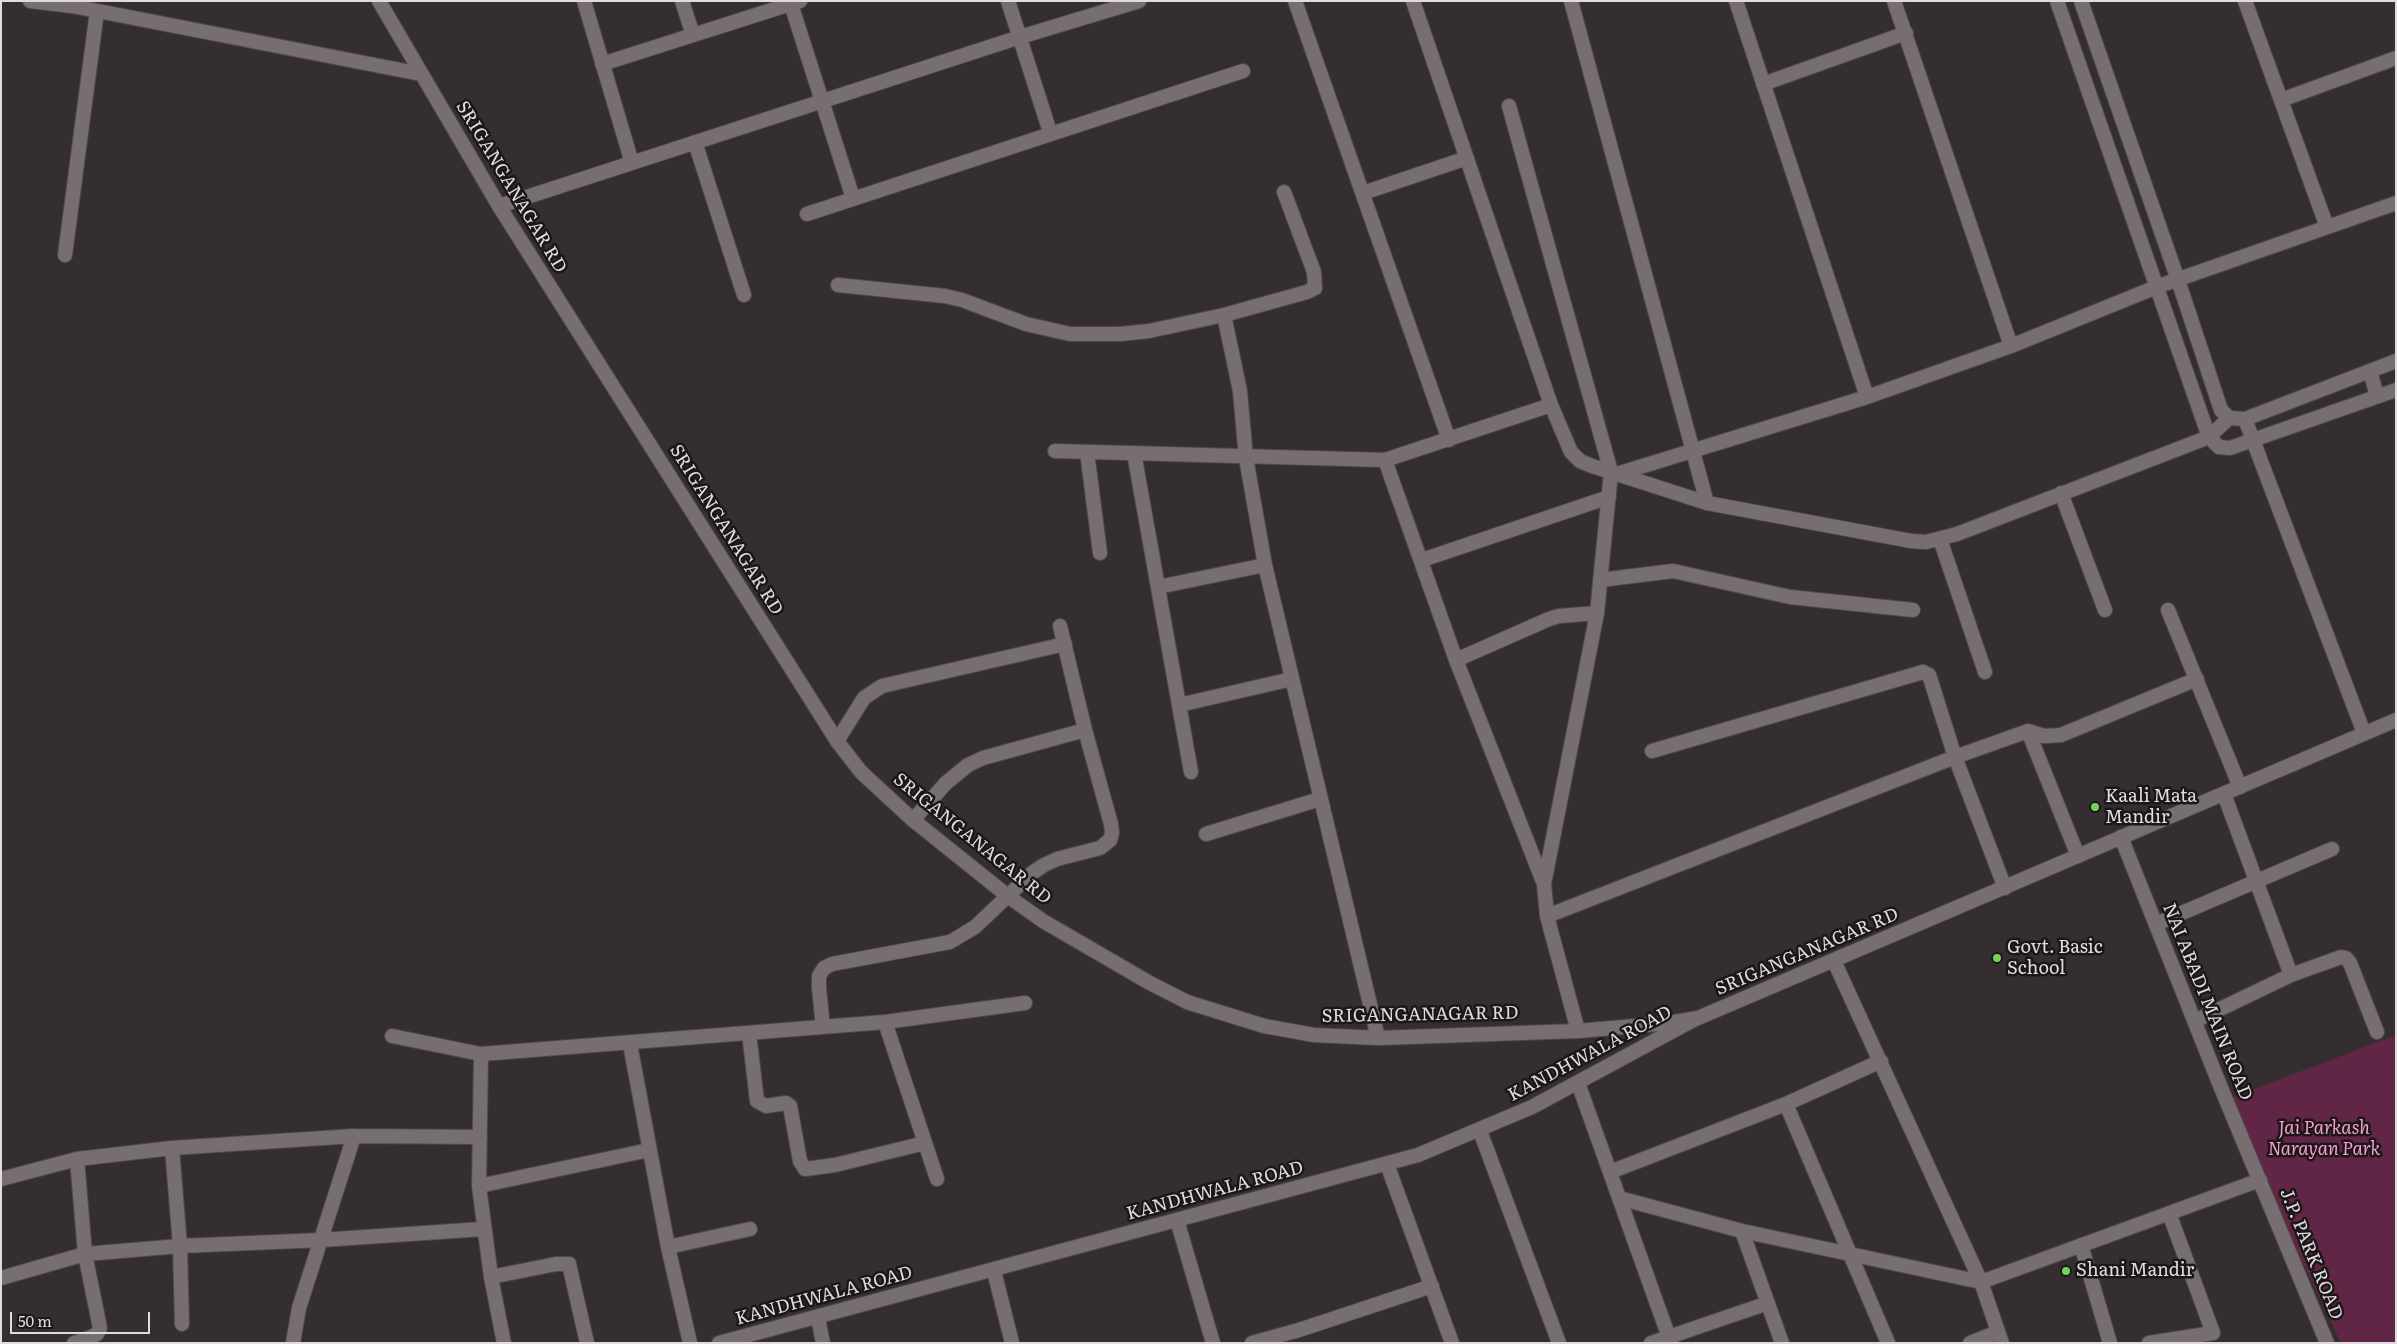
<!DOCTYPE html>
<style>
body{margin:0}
#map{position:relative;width:2397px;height:1344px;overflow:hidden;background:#352e31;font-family:Literata,serif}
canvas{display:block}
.frame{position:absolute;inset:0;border:2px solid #e0dbdd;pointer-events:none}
.scale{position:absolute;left:10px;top:1312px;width:140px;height:22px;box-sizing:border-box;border:2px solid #e0dbdd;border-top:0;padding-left:6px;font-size:15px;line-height:18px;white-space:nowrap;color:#e0dbdd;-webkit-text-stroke:4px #1b1719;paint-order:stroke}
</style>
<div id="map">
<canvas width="2397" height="1344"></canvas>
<div class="frame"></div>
<div class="scale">50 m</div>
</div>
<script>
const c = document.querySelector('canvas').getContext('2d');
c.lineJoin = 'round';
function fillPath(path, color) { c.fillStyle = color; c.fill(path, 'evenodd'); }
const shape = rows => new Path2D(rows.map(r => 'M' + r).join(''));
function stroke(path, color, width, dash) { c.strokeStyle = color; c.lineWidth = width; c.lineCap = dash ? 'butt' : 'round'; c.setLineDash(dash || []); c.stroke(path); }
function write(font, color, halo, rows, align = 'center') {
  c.font = font + ' Literata,serif'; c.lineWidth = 5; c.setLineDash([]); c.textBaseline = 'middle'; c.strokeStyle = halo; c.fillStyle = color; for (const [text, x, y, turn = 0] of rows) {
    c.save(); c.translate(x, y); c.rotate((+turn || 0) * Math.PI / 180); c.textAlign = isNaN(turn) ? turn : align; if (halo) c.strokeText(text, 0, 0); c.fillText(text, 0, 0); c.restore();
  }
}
fillPath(shape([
 [2396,1035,2396,1343,2341,1343,2226,1100]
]), '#612546');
const minor = shape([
 [30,1,72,6,421,74],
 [584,1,632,163],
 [682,1,693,35],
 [790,1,853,198],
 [1008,1,1050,132],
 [1295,1,1449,440],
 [1413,1,1551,405],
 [1571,1,1707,503],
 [1736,1,1867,397],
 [1894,1,2011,346],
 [2057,1,2209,437,2219,447,2230,448,2396,390],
 [2081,1,2178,280,2221,410,2229,418,2245,419,2396,361],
 [2245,1,2327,227],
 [602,64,800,1],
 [1763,84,1906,33],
 [2281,100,2396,58],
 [1509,106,1611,472,1597,613,1544,884],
 [695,142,744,295],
 [1363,193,1467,158],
 [499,206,1020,37,1139,1],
 [807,214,1243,71],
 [65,255,97,11],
 [838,285,945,296,962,300,1026,324,1070,334,1120,334,1149,331,1224,315,1307,292,1315,288,1314,272,1284,192],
 [1224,315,1240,391,1246,458,1265,565,1378,1038],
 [2370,371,2377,396],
 [2245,419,2364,733],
 [1055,451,1385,460,1456,660,1544,884,1547,916,1578,1031],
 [1087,452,1100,553],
 [1134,453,1191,772],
 [1385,460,1551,405,1571,452,1580,461,1592,466,1707,503,1911,541,1926,542,1957,534,2209,437,2229,418],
 [1617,474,1867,397,2011,346,2159,286,2396,203],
 [2061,493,2105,610],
 [1940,539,1985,672],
 [1422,560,1609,497],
 [1600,580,1673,571,1790,597,1913,610],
 [1158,587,1265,565],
 [2168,610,2240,787],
 [1456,660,1549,619,1559,616,1597,613],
 [1179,705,1292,679],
 [2028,731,2078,856],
 [837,741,864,698,882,686,1065,644],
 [1652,751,1923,672,1929,675,1931,681,1955,757,2005,888],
 [2224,794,2291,975],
 [913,820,946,783,968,765,983,758,1085,730],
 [1206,834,1320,799],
 [2121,837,2219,1083,2327,1343],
 [1547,916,1955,757,2028,731,2044,736,2061,735,2197,679],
 [2156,924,2332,849],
 [1834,961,1981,1282,2002,1343],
 [2195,1021,2291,975,2341,957,2346,958,2350,963,2377,1032],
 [885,1022,937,1179],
 [823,1027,819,988,819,976,824,968,832,964,950,942,975,927,1032,873,1044,865,1057,859,1100,848,1110,840,1112,833,1111,824,1085,730,1060,626],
 [749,1033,757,1101,766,1106,786,1103,790,1106,800,1161,805,1169,835,1165,925,1143],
 [392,1036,481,1054,885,1022,1025,1003],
 [630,1044,668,1247,690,1343],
 [481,1054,479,1186,491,1277,504,1343],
 [1578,1083,1671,1343],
 [1786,1104,1888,1343],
 [1480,1131,1559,1343],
 [172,1148,180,1246,182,1324],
 [1387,1164,1452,1343],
 [1610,1172,1786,1104,1881,1061],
 [1,1179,77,1159],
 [479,1186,649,1150],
 [1619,1198,1742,1231,1981,1282,2260,1180],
 [1177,1220,1213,1343],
 [1742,1231,1782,1343],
 [2081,1245,2110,1343],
 [668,1247,750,1229],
 [994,1271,1012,1343],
 [491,1277,556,1264,569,1264,587,1343],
 [1,1278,85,1254,180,1246,321,1240,483,1229],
 [818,1318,823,1343],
 [74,1343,91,1337,97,1334,100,1328,85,1254,77,1159,172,1148,354,1136],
 [293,1343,299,1308,354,1136,480,1137],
 [1252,1343,1299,1330,1432,1286],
 [1651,1343,1768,1303],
 [1970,1343,1998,1332],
 [2149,1343,2213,1333,2169,1213]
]);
const tertiary = shape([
 [719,1343,1418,1155,1532,1107,1695,1019]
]);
const secondary = shape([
 [379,1,499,206,837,741,861,772,913,820,1009,897,1043,921,1148,982,1187,1002,1264,1026,1314,1035,1378,1038,1578,1031,1669,1023,1698,1018,2396,720]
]);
stroke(minor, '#50494c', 16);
stroke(tertiary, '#50494c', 16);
stroke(secondary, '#50494c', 16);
stroke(minor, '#766e71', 14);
stroke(tertiary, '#766e71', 14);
stroke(secondary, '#766e71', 14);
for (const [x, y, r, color] of [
 [2095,807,5,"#76d25a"],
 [1997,958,5,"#76d25a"],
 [2066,1271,5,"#76d25a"]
]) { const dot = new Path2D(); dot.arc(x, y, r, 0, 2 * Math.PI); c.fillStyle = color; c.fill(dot); stroke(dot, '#1b1719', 2); }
write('18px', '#e0dbdd', '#1b1719', [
 ["SRIGANGANAGAR RD",511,187,59],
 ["SRIGANGANAGAR RD",726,530,58],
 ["SRIGANGANAGAR RD",972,839,39],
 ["SRIGANGANAGAR RD",1807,952,-23],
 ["NAI ABADI MAIN ROAD",2207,1002,68],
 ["SRIGANGANAGAR RD",1420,1015,-1],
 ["KANDHWALA ROAD",1590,1054,-28],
 ["KANDHWALA ROAD",1215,1191,-15],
 ["J.P. PARK ROAD",2311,1254,68],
 ["KANDHWALA ROAD",824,1296,-15]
]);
write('18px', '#e0dbdd', '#1b1719', [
 ["Kaali Mata",2105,797],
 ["Mandir",2105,818],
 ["Govt. Basic",2007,948],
 ["School",2007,969],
 ["Shani Mandir",2076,1271]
], 'left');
write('italic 18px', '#f99ecb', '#1b1719', [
 ["Jai Parkash",2324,1129],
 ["Narayan Park",2324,1150]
]);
</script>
